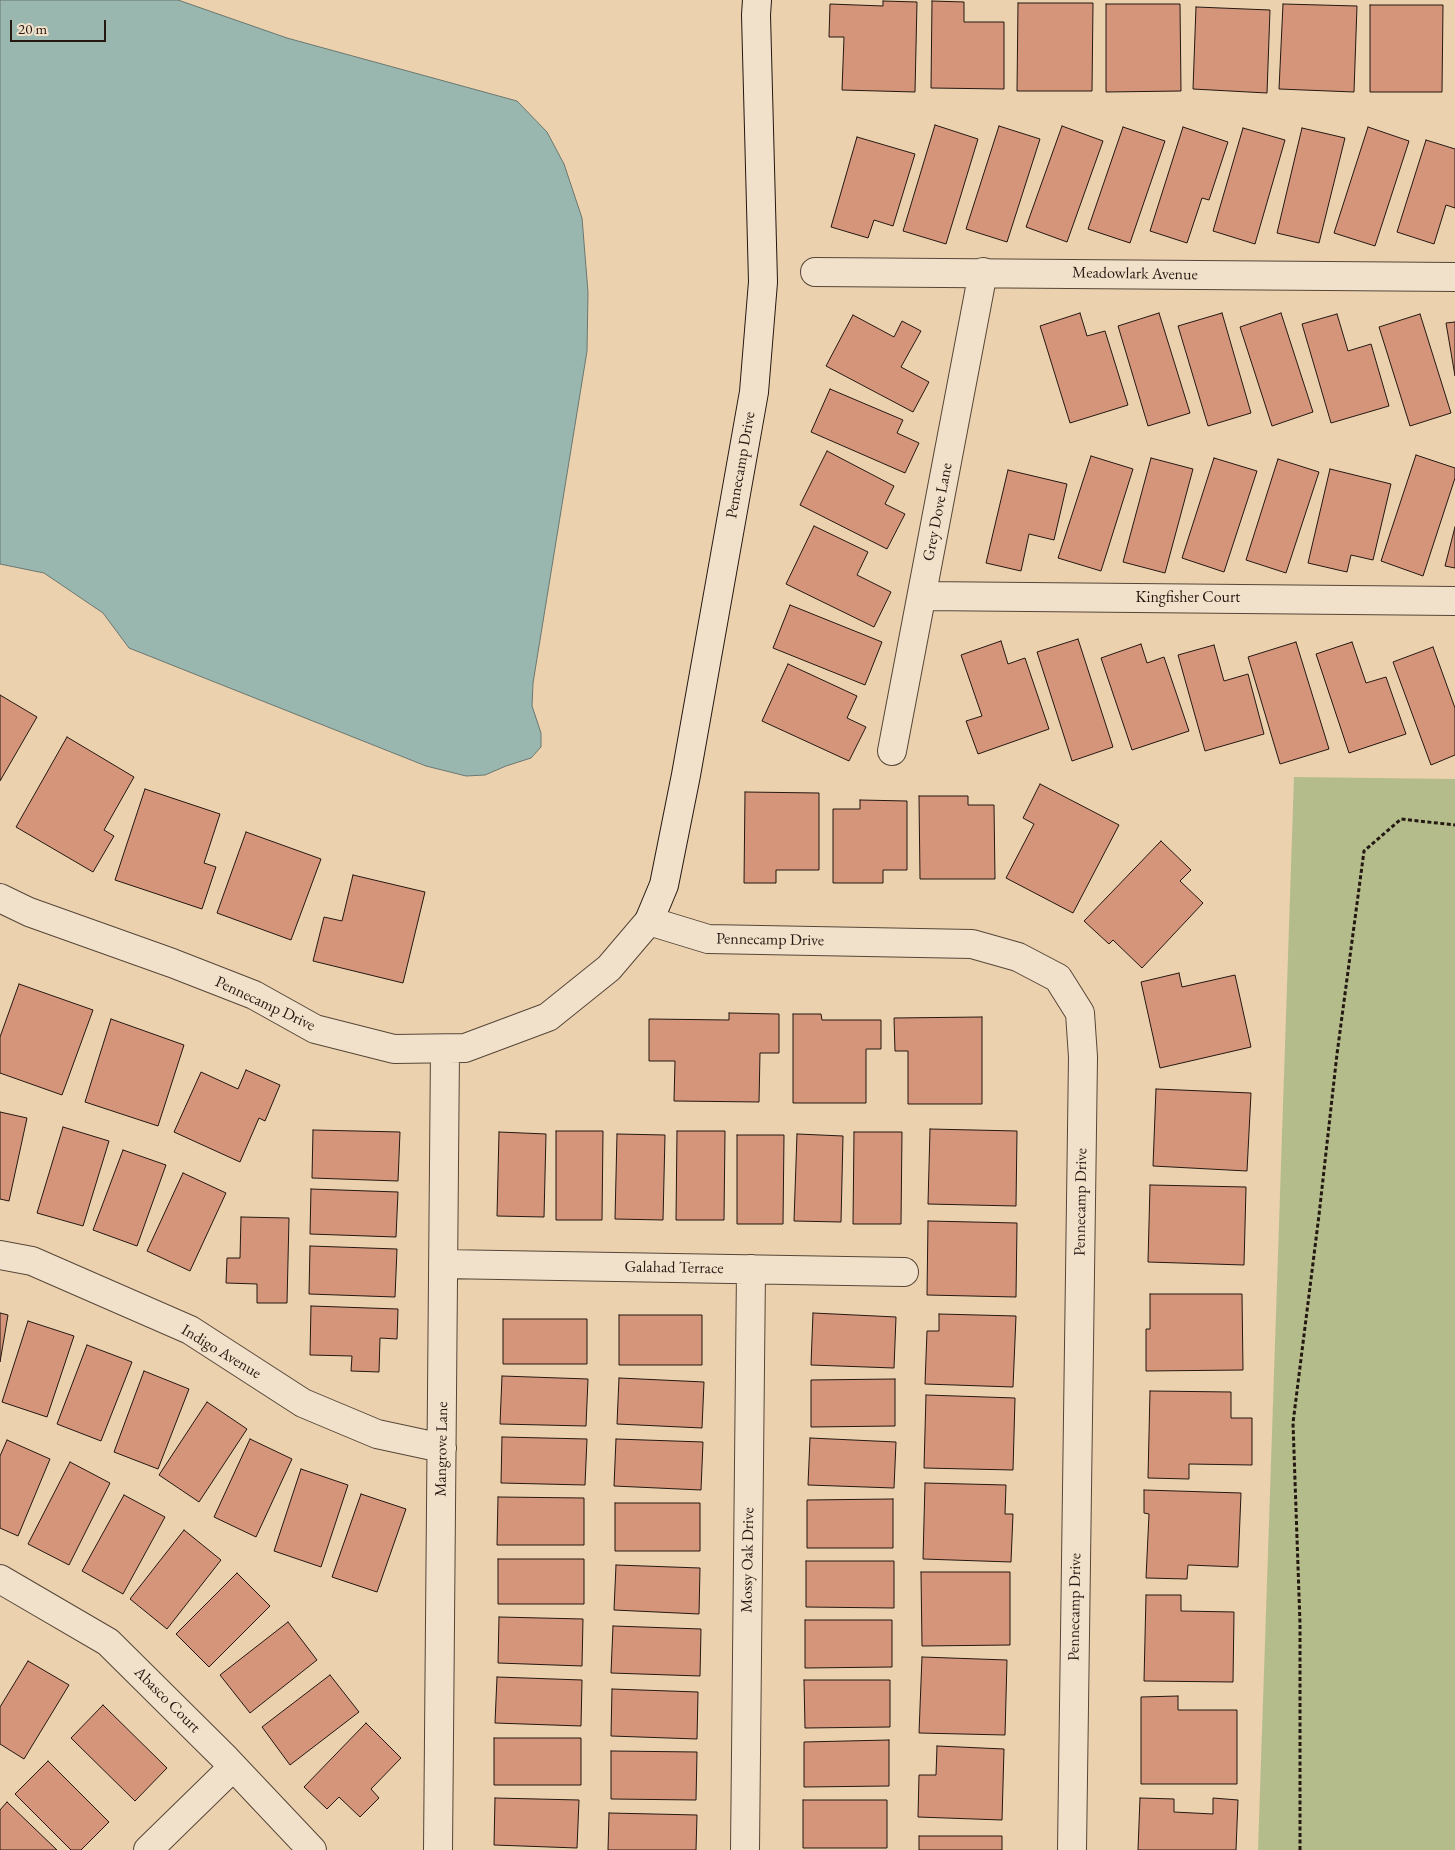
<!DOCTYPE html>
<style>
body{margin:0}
#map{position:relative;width:1455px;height:1850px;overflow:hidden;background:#ebd1ae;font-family:"EB Garamond",serif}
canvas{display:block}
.scale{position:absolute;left:10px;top:20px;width:96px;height:22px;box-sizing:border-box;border:2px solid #241811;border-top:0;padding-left:6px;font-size:15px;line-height:18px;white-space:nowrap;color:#241811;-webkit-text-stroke:4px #f2e1ca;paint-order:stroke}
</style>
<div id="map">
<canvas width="1455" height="1850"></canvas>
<div class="scale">20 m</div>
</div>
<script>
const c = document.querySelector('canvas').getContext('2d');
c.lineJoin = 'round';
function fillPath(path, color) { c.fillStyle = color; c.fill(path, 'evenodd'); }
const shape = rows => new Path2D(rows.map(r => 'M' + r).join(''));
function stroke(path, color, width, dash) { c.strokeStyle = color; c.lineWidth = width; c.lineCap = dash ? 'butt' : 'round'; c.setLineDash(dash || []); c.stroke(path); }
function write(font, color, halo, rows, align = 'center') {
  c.font = font + ' "EB Garamond",serif'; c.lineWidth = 4; c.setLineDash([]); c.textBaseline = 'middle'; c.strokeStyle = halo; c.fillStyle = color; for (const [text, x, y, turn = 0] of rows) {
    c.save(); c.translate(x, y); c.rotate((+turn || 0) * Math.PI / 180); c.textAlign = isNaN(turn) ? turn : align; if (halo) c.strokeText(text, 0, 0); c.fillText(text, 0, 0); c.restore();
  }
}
fillPath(shape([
 [1294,777,1455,779,1455,1850,1258,1850]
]), '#b4bc8c');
const water = shape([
 [0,0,178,0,287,38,517,101,547,132,564,164,582,218,588,292,587,351,533,683,532,706,541,733,541,747,531,758,506,766,485,775,466,776,426,766,129,648,103,613,44,573,0,564,0,0]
]);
fillPath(water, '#99b7af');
stroke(water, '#6a7770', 1);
const building = shape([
 [883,1,917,2,915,92,842,90,844,37,829,37,830,4,883,6,883,1],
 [932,1,964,2,964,22,1004,22,1004,89,931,88,932,1],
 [1018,3,1093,3,1092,91,1017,91,1018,3],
 [1106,4,1180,4,1181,91,1106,92,1106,4],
 [1283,4,1357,6,1354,92,1279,89,1283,4],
 [1370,5,1443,5,1442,92,1370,92,1370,5],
 [1196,7,1270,10,1267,93,1193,89,1196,7],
 [935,125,978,139,946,244,903,231,935,125],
 [999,126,1040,139,1007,242,966,229,999,126],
 [1062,126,1103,141,1067,242,1026,227,1062,126],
 [1123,127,1165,141,1130,243,1088,229,1123,127],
 [1183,127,1228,142,1209,200,1202,198,1187,243,1150,231,1183,127],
 [1368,127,1409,141,1375,246,1334,233,1368,127],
 [1243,128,1285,140,1255,244,1213,231,1243,128],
 [1302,128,1345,138,1319,243,1277,233,1302,128],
 [857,137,915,154,893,226,874,220,868,238,831,227,857,137],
 [1426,140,1455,149,1455,208,1446,205,1434,244,1397,232,1426,140],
 [1080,313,1087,336,1105,331,1128,405,1070,423,1040,326,1080,313],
 [1159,313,1190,413,1148,426,1118,326,1159,313],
 [1222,313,1251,413,1208,426,1178,326,1222,313],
 [1281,313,1313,412,1272,426,1240,327,1281,313],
 [1337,314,1348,351,1371,344,1389,406,1331,423,1302,324,1337,314],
 [1420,314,1451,413,1410,426,1379,327,1420,314],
 [853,315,894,337,902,321,921,331,901,367,929,382,913,412,826,366,853,315],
 [1455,322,1455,376,1446,323,1455,322],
 [830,389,903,420,897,433,919,443,905,473,811,432,830,389],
 [827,451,894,486,885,504,905,514,887,549,800,505,827,451],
 [1416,455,1455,468,1455,478,1423,576,1381,561,1416,455],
 [1091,456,1133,469,1101,571,1058,558,1091,456],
 [1151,458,1193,469,1165,573,1123,562,1151,458],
 [1214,458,1257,471,1224,572,1182,558,1214,458],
 [1278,459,1319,472,1286,573,1246,560,1278,459],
 [1330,469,1391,484,1373,560,1351,555,1347,572,1308,563,1330,469],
 [1008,470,1067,484,1054,540,1029,534,1021,571,986,563,1008,470],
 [814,526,868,552,857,575,891,592,874,627,786,584,814,526],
 [1455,527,1455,568,1445,566,1455,527],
 [790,605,882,642,865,685,773,648,790,605],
 [1078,639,1113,747,1072,761,1037,652,1078,639],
 [1001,641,1008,664,1025,658,1049,729,978,754,966,721,982,716,961,655,1001,641],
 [1296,642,1329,749,1280,764,1248,657,1296,642],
 [1352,642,1366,683,1386,677,1406,734,1349,753,1316,654,1352,642],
 [1141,644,1147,663,1164,657,1189,731,1132,750,1101,658,1141,644],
 [1214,645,1224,681,1248,674,1264,734,1205,751,1178,655,1214,645],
 [1433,647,1455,708,1455,755,1431,765,1393,662,1433,647],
 [788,664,857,696,847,718,866,727,849,761,762,721,788,664],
 [0,695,37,717,0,781,0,695],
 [67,737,134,777,104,830,114,836,93,872,16,827,67,737],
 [1040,784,1119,825,1073,913,1006,878,1034,824,1023,818,1040,784],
 [145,789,220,814,204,863,216,867,202,909,115,880,145,789],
 [745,792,819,793,819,870,776,870,776,883,744,883,745,792],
 [919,796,968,796,968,805,994,805,995,879,920,879,919,796],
 [860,800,907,801,907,870,883,870,883,883,833,883,833,809,860,809,860,800],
 [246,832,321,859,291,940,217,913,246,832],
 [1161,841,1191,870,1180,881,1203,903,1142,968,1113,940,1109,944,1084,921,1161,841],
 [353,875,425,892,403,983,313,961,324,917,342,921,353,875],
 [1179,973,1182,987,1235,975,1251,1047,1160,1068,1141,982,1179,973],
 [19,984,93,1010,62,1095,0,1073,0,1037,19,984],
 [729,1013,779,1014,779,1053,760,1053,759,1102,674,1101,675,1061,649,1061,649,1019,729,1020,729,1013],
 [793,1014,821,1014,822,1020,881,1020,881,1049,866,1049,866,1103,793,1103,793,1014],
 [982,1017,982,1104,908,1104,908,1051,895,1051,894,1018,982,1017],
 [111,1019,184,1045,158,1126,85,1102,111,1019],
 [246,1070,280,1085,265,1121,259,1118,240,1162,174,1132,201,1072,238,1089,246,1070],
 [1156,1089,1251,1093,1247,1171,1153,1166,1156,1089],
 [0,1112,27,1118,9,1201,0,1199,0,1112],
 [63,1127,109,1141,83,1226,37,1213,63,1127],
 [930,1129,1017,1131,1016,1206,928,1204,930,1129],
 [313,1130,400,1132,398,1181,312,1178,313,1130],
 [556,1131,603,1131,602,1220,556,1220,556,1131],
 [677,1131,725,1131,724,1220,676,1220,677,1131],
 [499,1132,546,1134,544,1217,497,1216,499,1132],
 [854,1132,902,1132,901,1224,853,1224,854,1132],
 [617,1134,665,1135,663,1220,615,1219,617,1134],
 [797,1134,843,1136,841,1222,794,1221,797,1134],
 [737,1135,784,1135,783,1224,737,1224,737,1135],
 [123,1150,166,1165,137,1246,93,1230,123,1150],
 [183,1173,226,1193,190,1271,147,1251,183,1173],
 [1150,1185,1246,1187,1244,1265,1148,1262,1150,1185],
 [311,1189,398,1192,396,1237,310,1234,311,1189],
 [241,1217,289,1218,287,1303,257,1303,257,1284,226,1283,227,1258,240,1258,241,1217],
 [928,1221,1017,1223,1016,1297,927,1295,928,1221],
 [310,1246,397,1249,395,1297,309,1294,310,1246],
 [1150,1294,1242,1294,1243,1370,1146,1371,1146,1329,1150,1329,1150,1294],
 [311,1306,398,1309,397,1339,380,1338,379,1372,351,1371,352,1356,310,1355,311,1306],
 [0,1313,8,1315,0,1362,0,1313],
 [813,1313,896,1317,894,1368,811,1365,813,1313],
 [939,1314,1016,1316,1013,1387,925,1384,927,1331,939,1331,939,1314],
 [619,1315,702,1315,702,1365,619,1365,619,1315],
 [503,1319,587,1319,587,1364,503,1364,503,1319],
 [28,1321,74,1336,47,1417,2,1402,28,1321],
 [87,1345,132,1362,101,1441,57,1424,87,1345],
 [144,1371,189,1389,158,1469,114,1452,144,1371],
 [502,1376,588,1379,586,1426,500,1424,502,1376],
 [619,1378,704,1382,702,1428,617,1424,619,1378],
 [895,1379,895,1426,811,1427,811,1380,895,1379],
 [1150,1391,1231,1392,1231,1418,1252,1418,1252,1465,1189,1464,1189,1479,1148,1478,1150,1391],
 [926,1395,1015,1398,1013,1470,924,1468,926,1395],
 [207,1402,247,1429,199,1502,159,1475,207,1402],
 [502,1437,587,1439,585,1485,501,1483,502,1437],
 [810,1438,896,1442,894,1488,808,1485,810,1438],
 [250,1439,292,1459,256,1537,214,1517,250,1439],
 [616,1439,703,1442,701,1490,614,1486,616,1439],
 [7,1440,50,1459,18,1536,0,1528,0,1456,7,1440],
 [70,1462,110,1483,69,1565,28,1544,70,1462],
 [301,1469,348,1485,321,1567,274,1551,301,1469],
 [925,1483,1006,1485,1005,1514,1013,1514,1011,1562,923,1559,925,1483],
 [1144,1490,1241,1493,1238,1567,1188,1565,1187,1579,1146,1578,1149,1514,1144,1513,1144,1490],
 [361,1494,406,1509,377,1592,332,1577,361,1494],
 [124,1495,165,1517,123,1594,82,1571,124,1495],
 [498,1497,584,1498,584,1545,497,1545,498,1497],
 [893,1499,893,1548,807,1548,807,1500,893,1499],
 [615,1503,700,1503,700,1551,615,1551,615,1503],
 [184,1530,221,1560,167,1629,130,1599,184,1530],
 [498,1559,584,1559,584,1604,498,1604,498,1559],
 [806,1561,894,1561,894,1608,806,1607,806,1561],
 [616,1565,700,1568,699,1614,614,1610,616,1565],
 [921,1572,1010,1572,1010,1645,922,1646,921,1572],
 [237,1573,270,1606,209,1667,176,1634,237,1573],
 [1146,1595,1181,1595,1181,1611,1234,1612,1233,1682,1144,1681,1146,1595],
 [499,1617,583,1619,582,1666,498,1663,499,1617],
 [805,1620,892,1620,892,1667,805,1668,805,1620],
 [288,1622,317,1660,250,1713,220,1675,288,1622],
 [613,1626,701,1629,700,1676,611,1673,613,1626],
 [922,1657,1007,1660,1005,1735,919,1733,922,1657],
 [28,1661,69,1685,24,1759,0,1744,0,1707,28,1661],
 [330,1675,359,1712,290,1765,262,1727,330,1675],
 [497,1677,582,1680,581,1726,495,1723,497,1677],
 [804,1680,890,1680,890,1727,805,1728,804,1680],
 [612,1689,698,1692,697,1739,611,1736,612,1689],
 [1178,1696,1178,1710,1237,1710,1237,1784,1141,1784,1141,1697,1178,1696],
 [103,1705,167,1768,135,1801,71,1738,103,1705],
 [366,1723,401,1758,371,1789,379,1798,360,1817,339,1797,327,1809,304,1787,366,1723],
 [494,1738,581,1738,581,1785,494,1785,494,1738],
 [889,1740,889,1786,804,1787,804,1742,889,1740],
 [937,1746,1004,1749,1002,1820,918,1817,919,1775,936,1775,937,1746],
 [611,1751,697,1752,696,1800,611,1799,611,1751],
 [48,1761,109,1822,81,1850,71,1850,15,1794,48,1761],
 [495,1798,579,1800,577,1848,494,1845,495,1798],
 [1140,1798,1174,1799,1174,1812,1213,1814,1213,1798,1238,1800,1236,1850,1138,1850,1140,1798],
 [803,1800,887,1800,887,1848,803,1848,803,1800],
 [7,1802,57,1850,0,1850,0,1810,7,1802],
 [609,1813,697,1815,696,1850,608,1850,609,1813],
 [919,1836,1002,1836,1002,1850,919,1850,919,1836]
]);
fillPath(building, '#d4957b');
stroke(building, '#241811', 1);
const street = shape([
 [815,272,1455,277],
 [922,596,1455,601],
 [892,751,983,272],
 [0,898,29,912,172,963,254,995,315,1029,394,1049,465,1048,548,1017,609,968,649,921,708,939,972,944,1018,957,1058,978,1080,1013,1083,1057,1072,1850],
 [0,1255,32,1261,190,1330,303,1403,377,1434,442,1448],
 [443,1264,904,1272],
 [0,1579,108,1642,226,1759,312,1850],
 [148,1850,233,1767],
 [438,1850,445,1049],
 [745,1850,751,1269]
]);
const secondary = shape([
 [649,921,664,885,686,775,754,392,763,282,756,15,757,0]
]);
stroke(street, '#564638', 30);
stroke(secondary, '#241811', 30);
stroke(shape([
 [1300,1850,1300,1624,1293,1423,1319,1215,1337,1054,1364,851,1401,819,1455,825]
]), '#241811', 3, [4, 2.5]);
stroke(street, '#f2e1ca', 28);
stroke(secondary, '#f2e1ca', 28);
write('16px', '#241811', '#f2e1ca', [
 ["Meadowlark Avenue",1135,274,1],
 ["Pennecamp Drive",741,465,-80],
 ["Grey Dove Lane",938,512,-79],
 ["Kingfisher Court",1188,598],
 ["Pennecamp Drive",770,940,1],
 ["Pennecamp Drive",265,1004,25],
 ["Pennecamp Drive",1081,1202,-89],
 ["Galahad Terrace",674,1268,1],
 ["Indigo Avenue",221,1352,31],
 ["Mangrove Lane",442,1449,-89],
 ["Mossy Oak Drive",748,1560,-89],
 ["Pennecamp Drive",1075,1607,-89],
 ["Abasco Court",167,1700,45]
]);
</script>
